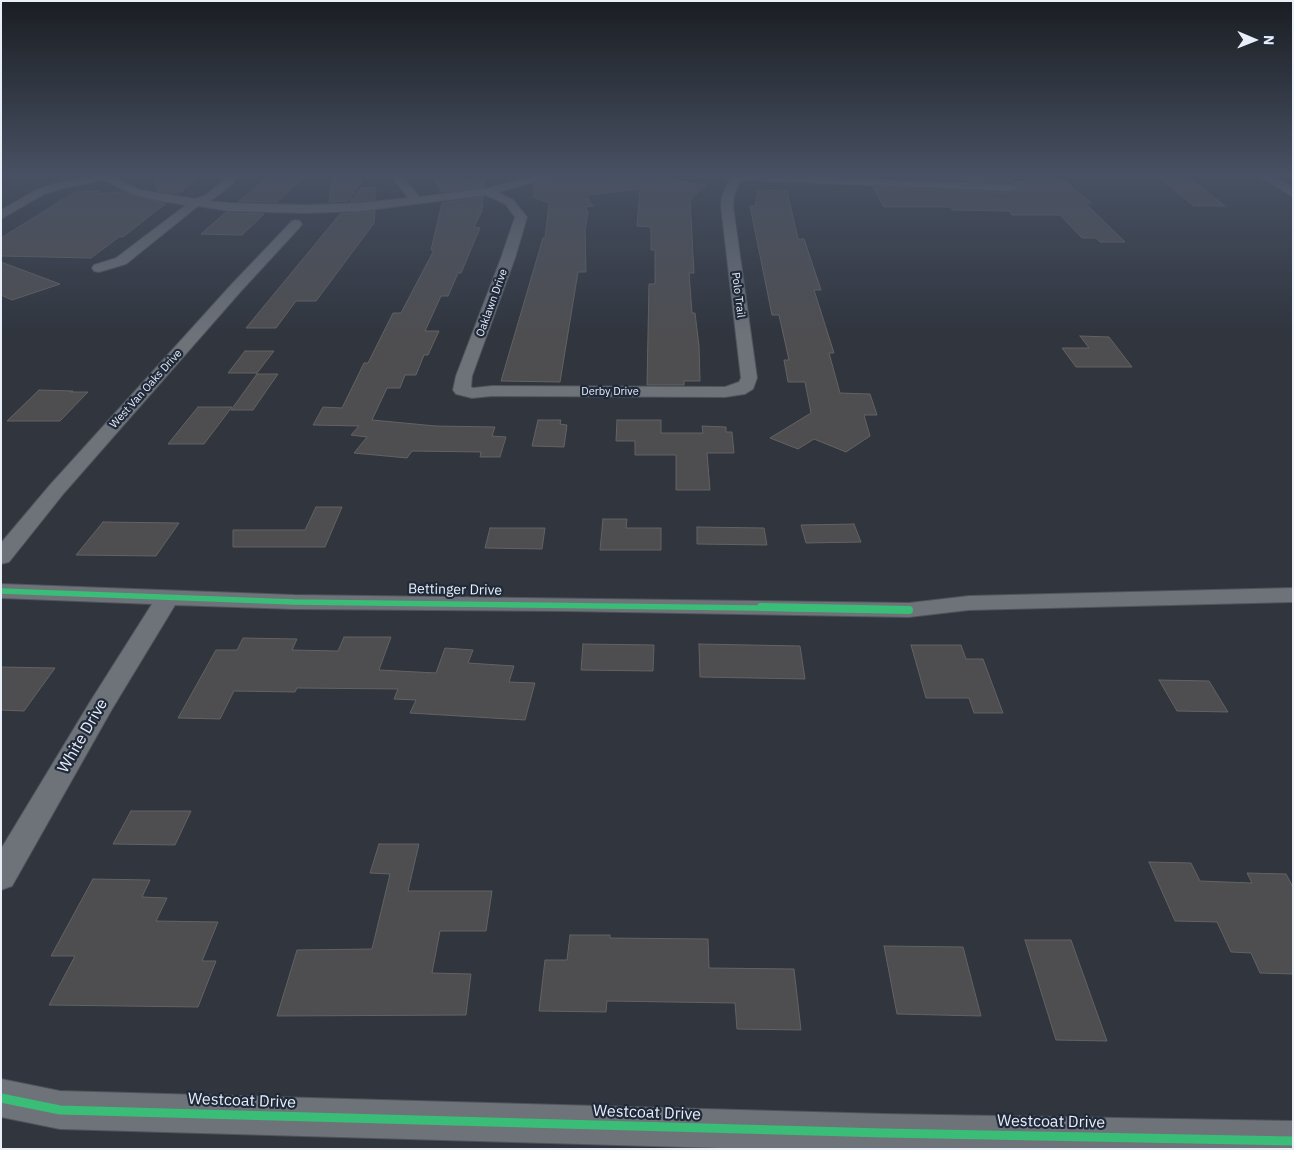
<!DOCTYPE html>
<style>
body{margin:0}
#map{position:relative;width:1294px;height:1150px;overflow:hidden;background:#30353e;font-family:"IBM Plex Sans",sans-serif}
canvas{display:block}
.frame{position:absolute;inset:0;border:2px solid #e8eff9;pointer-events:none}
.north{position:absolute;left:1229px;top:15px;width:50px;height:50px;-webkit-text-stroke:4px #202a3a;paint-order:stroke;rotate:91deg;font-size:14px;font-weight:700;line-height:20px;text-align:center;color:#e8eff9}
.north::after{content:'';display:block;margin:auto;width:18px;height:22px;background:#e8eff9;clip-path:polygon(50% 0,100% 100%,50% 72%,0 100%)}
</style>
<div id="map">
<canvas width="1294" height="1150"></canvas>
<div class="frame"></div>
<div class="north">N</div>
</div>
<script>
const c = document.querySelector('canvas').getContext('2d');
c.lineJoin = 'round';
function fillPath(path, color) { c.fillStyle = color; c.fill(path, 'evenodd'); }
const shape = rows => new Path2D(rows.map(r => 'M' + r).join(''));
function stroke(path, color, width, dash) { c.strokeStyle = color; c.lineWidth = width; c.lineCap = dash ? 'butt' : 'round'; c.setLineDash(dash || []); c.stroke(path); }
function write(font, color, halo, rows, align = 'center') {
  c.font = font + ' "IBM Plex Sans",sans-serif'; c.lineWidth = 4.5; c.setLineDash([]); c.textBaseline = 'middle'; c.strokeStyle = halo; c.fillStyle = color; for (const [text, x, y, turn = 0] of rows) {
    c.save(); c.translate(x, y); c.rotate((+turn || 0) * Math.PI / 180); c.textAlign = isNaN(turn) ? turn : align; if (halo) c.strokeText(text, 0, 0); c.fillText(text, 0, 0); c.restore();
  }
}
const building = shape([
 [153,176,201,176,178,194,157,191,153,176],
 [333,176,357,176,353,181,362,181,348,201,329,202,333,176],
 [553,176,648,176,706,185,690,200,694,273,689,273,692,313,695,313,699,346,700,381,684,381,684,385,647,385,649,284,655,284,655,250,651,250,651,227,637,226,640,189,586,195,593,206,585,207,588,212,585,230,586,272,578,272,560,382,501,381,543,238,545,238,549,203,533,197,534,184,550,180,553,176],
 [866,176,1009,176,1014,183,1035,177,1042,179,1048,177,1066,182,1091,203,1085,203,1125,242,1100,242,1096,238,1082,238,1060,215,1012,215,1009,211,953,210,950,207,884,207,873,187,1012,193,1020,189,1012,183,866,176],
 [1157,176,1187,176,1225,206,1194,206,1157,176],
 [268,177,304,177,277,202,239,201,268,177],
 [459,177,462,181,485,179,485,187,442,192,434,180,459,177],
 [376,187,375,200,350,202,361,188,376,187],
 [758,190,787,191,798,239,804,239,821,290,814,290,834,353,829,353,840,393,870,394,877,415,864,415,870,436,846,452,814,439,798,449,770,438,811,413,805,382,788,382,784,360,789,360,779,315,772,315,750,206,755,206,758,190],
 [98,191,95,194,125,192,165,204,123,237,119,237,91,258,1,256,1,238,75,192,98,191],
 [483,197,482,211,474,227,480,228,461,273,458,273,448,296,441,296,425,331,439,331,428,355,424,355,416,375,405,375,400,388,387,388,372,420,436,426,495,427,492,436,506,437,500,457,480,457,481,452,412,451,407,458,354,453,367,437,351,435,359,426,313,425,323,407,342,408,364,363,368,363,393,313,401,313,434,250,431,250,442,203,483,197],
 [375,211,374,223,316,301,296,301,276,328,246,328,340,214,375,211],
 [226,212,229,213,264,214,242,235,201,234,226,212],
 [1,262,60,284,12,300,1,295,1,262],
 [1080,336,1109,337,1132,367,1076,367,1062,348,1089,348,1080,336],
 [245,351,274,351,257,373,228,373,245,351],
 [257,374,278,374,253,410,231,410,257,374],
 [39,390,73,391,71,392,88,392,60,421,7,421,39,390],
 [198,407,232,407,204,444,168,444,198,407],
 [538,420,561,420,560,424,567,425,564,447,532,446,538,420],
 [617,420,661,420,661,433,703,433,702,426,726,427,726,432,732,432,734,453,707,453,710,490,676,490,676,455,635,455,635,441,616,441,617,420],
 [316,507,342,507,325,547,233,547,233,530,305,530,316,507],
 [603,519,627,519,626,528,661,528,661,550,600,550,603,519],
 [103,522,179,523,156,556,76,555,103,522],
 [854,524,861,542,806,543,801,525,854,524],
 [697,527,764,528,767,545,697,544,697,527],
 [490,528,545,528,542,549,485,548,490,528],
 [344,637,391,637,379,670,436,673,445,648,473,650,468,663,514,666,509,682,535,683,525,720,410,713,416,700,394,699,398,689,297,688,295,692,234,691,220,719,178,718,216,650,237,650,243,638,297,639,292,650,338,651,344,637],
 [583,644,654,645,653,671,581,670,583,644],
 [699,644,800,646,805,679,700,677,699,644],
 [911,645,961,645,966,659,983,659,1003,713,974,713,969,698,926,698,911,645],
 [1,667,55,668,24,711,1,710,1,667],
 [1159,680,1209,681,1228,712,1177,711,1159,680],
 [131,811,191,811,175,845,113,844,131,811],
 [379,844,419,844,408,891,492,891,486,931,440,931,432,973,471,974,466,1015,277,1016,297,950,372,949,390,874,370,873,379,844],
 [1149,862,1191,863,1200,881,1252,883,1247,873,1286,874,1293,887,1293,974,1260,973,1251,953,1231,952,1217,922,1175,921,1149,862],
 [93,879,150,880,142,897,167,898,156,921,218,922,202,961,216,961,198,1007,49,1005,75,956,51,956,93,879],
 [570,935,610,935,610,938,708,939,709,968,794,969,801,1030,737,1029,735,1003,607,1001,606,1012,539,1011,545,960,567,960,570,935],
 [1025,940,1071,940,1107,1041,1056,1040,1025,940],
 [884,946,963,947,981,1016,897,1014,884,946]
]);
fillPath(building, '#4e4e51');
stroke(building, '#636263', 1);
const minor = shape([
 [90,176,113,176,140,190,195,199,206,195,224,180,227,176,237,176,233,184,210,201,229,203,306,205,361,203,408,198,393,178,394,176,402,176,419,197,488,188,533,176,551,176,550,178,498,192,513,200,527,217,515,258,472,376,471,387,473,388,492,386,725,387,739,382,741,378,721,206,722,196,730,179,724,176,805,176,1012,185,1018,188,1012,191,740,180,734,196,733,206,757,378,753,389,745,394,725,397,492,396,472,398,456,394,453,390,456,376,501,258,515,217,505,204,486,195,361,211,306,213,229,211,198,206,126,264,99,272,94,271,92,268,94,265,116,258,186,205,160,201,132,194,104,180,60,189,44,194,1,219,1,210,36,190,53,184,90,176],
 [296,220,300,221,302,224,300,227,241,291,64,493,9,562,1,564,1,543,50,485,231,285,292,221,296,220],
 [1,584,294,595,909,603,969,596,1293,588,1293,602,969,610,909,617,564,611,294,609,175,605,112,709,12,886,1,890,1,849,90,702,152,604,1,598,1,584],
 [1,1079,60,1091,884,1114,1293,1121,1293,1149,755,1149,60,1129,1,1117,1,1079]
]);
const major = shape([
 [1258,176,1274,176,1293,187,1293,197,1258,176]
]);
stroke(minor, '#4f545b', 2);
stroke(major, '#4f545b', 1);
fillPath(minor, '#6e7279');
fillPath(major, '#676d7a');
stroke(shape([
 [1,591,294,602,833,609]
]), '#3abd76', 5.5);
stroke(shape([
 [761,607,909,610]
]), '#3abd76', 8);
stroke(shape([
 [1,1098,60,1110,884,1133,1293,1141]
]), '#3abd76', 9);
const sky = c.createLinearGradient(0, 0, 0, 337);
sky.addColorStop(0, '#1a1d22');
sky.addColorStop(0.52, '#485163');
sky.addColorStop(1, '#48516300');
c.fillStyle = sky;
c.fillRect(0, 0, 1294, 337);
write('11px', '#e8eff9', '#202a3a', [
 ["Polo Trail",738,295,83],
 ["Oaklawn Drive",492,303,-70],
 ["West Van Oaks Drive",146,389,-48],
 ["Derby Drive",610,392]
]);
write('14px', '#e8eff9', '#202a3a', [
 ["Bettinger Drive",455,590,1]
]);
write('16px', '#e8eff9', '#202a3a', [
 ["White Drive",83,736,-60],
 ["Westcoat Drive",242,1101,2],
 ["Westcoat Drive",647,1113,2],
 ["Westcoat Drive",1051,1122,1]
]);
</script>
